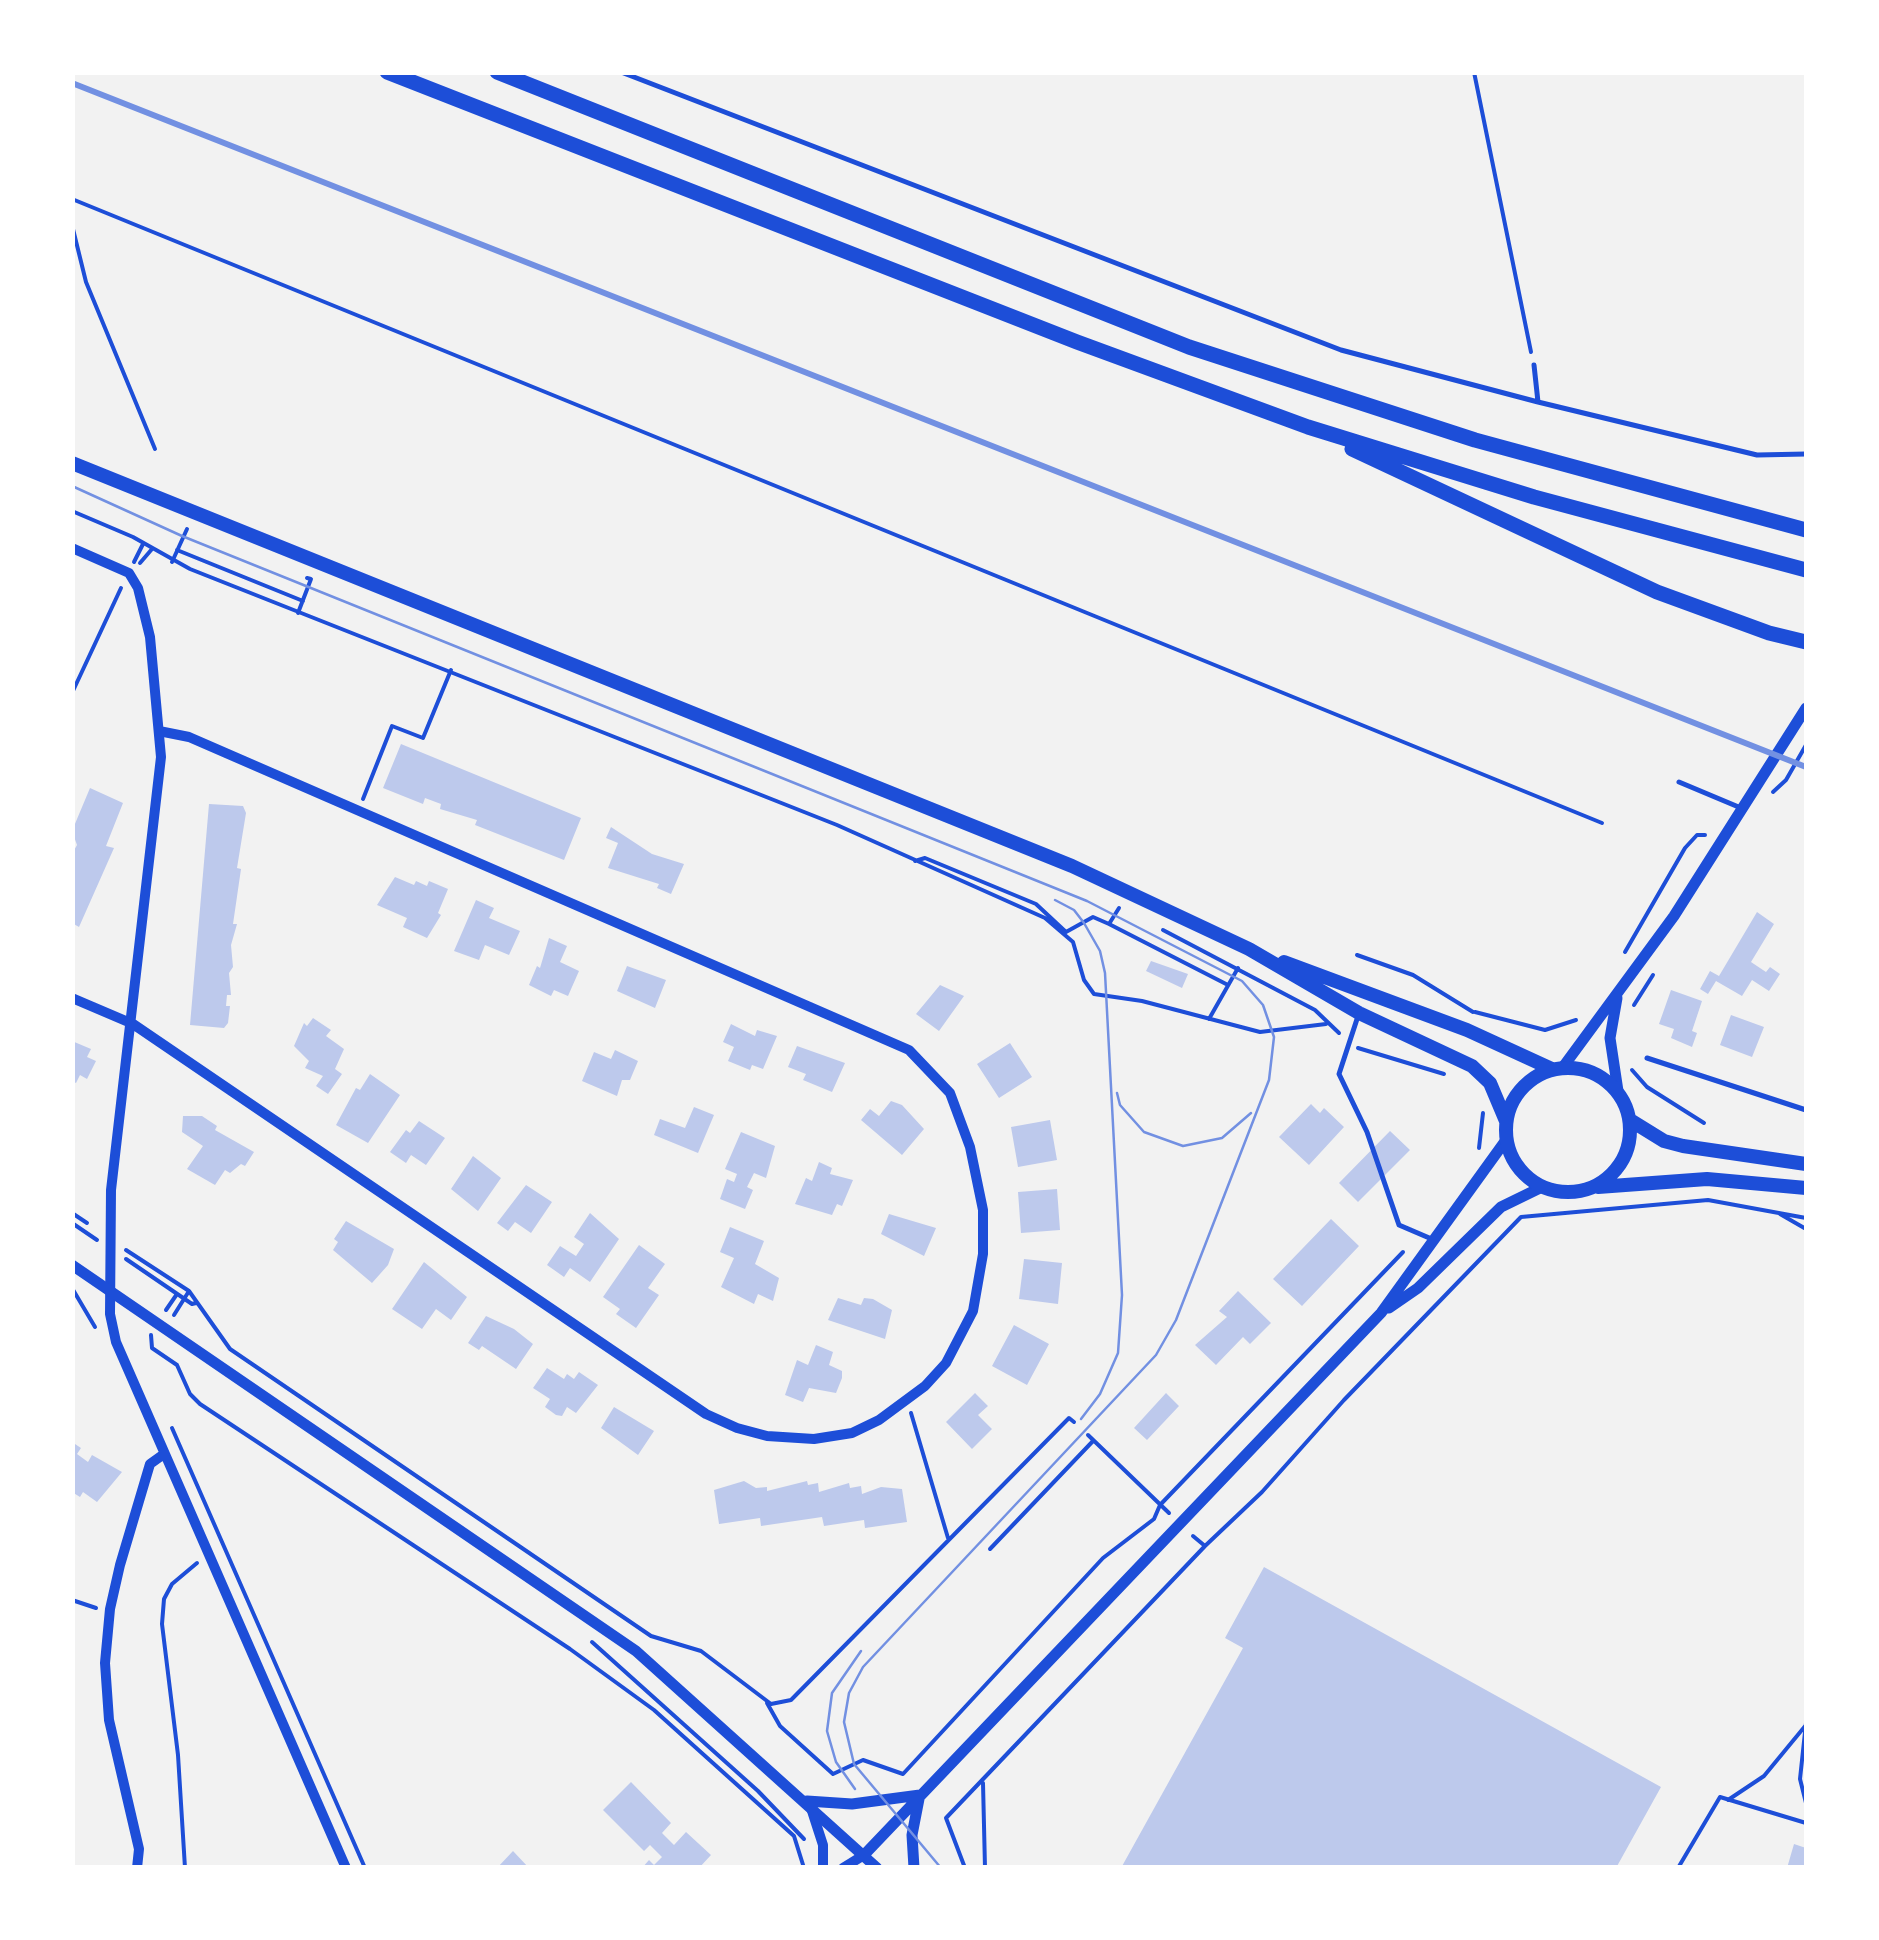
<!DOCTYPE html>
<style>
body{margin:0}
#map{position:relative;width:1879px;height:1940px;overflow:hidden;background:#f2f2f2;font-family:"Noto Sans",sans-serif}
canvas{display:block}
.frame{position:absolute;inset:0;border:75px solid #fff;pointer-events:none}
</style>
<div id="map">
<canvas width="1879" height="1940"></canvas>
<div class="frame"></div>
</div>
<script>
const c = document.querySelector('canvas').getContext('2d');
c.lineJoin = 'round';
function fillPath(path, color) { c.fillStyle = color; c.fill(path, 'evenodd'); }
const shape = rows => new Path2D(rows.map(r => 'M' + r).join(''));
function stroke(path, color, width, dash) { c.strokeStyle = color; c.lineWidth = width; c.lineCap = dash ? 'butt' : 'round'; c.setLineDash(dash || []); c.stroke(path); }
fillPath(shape([
 [401,744,581,818,564,860,475,825,477,820,440,809,441,804,425,798,423,804,383,788],
 [90,788,123,803,106,846,114,848,79,927,72,923,72,854,77,845,72,831],
 [209,804,243,806,246,813,237,868,241,869,233,924,237,924,231,945,233,967,229,973,231,995,227,995,226,1006,230,1006,228,1023,224,1028,190,1025],
 [611,827,652,854,684,864,671,894,657,888,659,884,608,868,618,843,606,838],
 [395,877,414,885,416,881,427,886,429,881,448,889,438,913,441,915,427,938,403,927,407,918,377,905],
 [476,900,494,908,489,918,520,931,509,955,485,945,479,960,454,951],
 [1757,912,1774,924,1751,962,1766,972,1770,967,1780,974,1769,991,1752,980,1742,996,1716,981,1708,994,1700,989,1710,971,1719,976],
 [549,938,567,946,560,962,579,971,568,996,554,990,551,996,529,985,537,966,540,968],
 [1151,961,1188,974,1182,988,1146,971],
 [627,966,666,980,655,1008,617,991],
 [940,985,964,996,939,1031,916,1014],
 [1671,990,1702,1001,1692,1031,1697,1033,1692,1047,1671,1038,1674,1029,1659,1024],
 [1731,1015,1764,1027,1752,1057,1720,1045],
 [313,1018,331,1030,326,1036,344,1049,335,1069,342,1074,328,1094,316,1086,323,1076,305,1068,309,1061,294,1046,304,1023,307,1026],
 [731,1024,755,1036,757,1030,777,1036,763,1069,752,1065,750,1070,728,1061,734,1047,723,1042],
 [72,1041,91,1049,87,1057,96,1061,87,1079,80,1075,76,1083,72,1081],
 [1010,1043,1032,1077,999,1098,977,1064],
 [797,1046,845,1063,832,1092,803,1080,806,1074,788,1067],
 [615,1050,638,1061,630,1080,622,1080,617,1096,582,1081,594,1052,611,1059],
 [370,1074,400,1095,368,1143,336,1125,356,1088,360,1090],
 [891,1101,902,1105,924,1129,902,1155,861,1120,870,1109,879,1116],
 [1311,1104,1320,1113,1324,1108,1344,1127,1309,1165,1279,1137],
 [694,1107,714,1115,698,1153,654,1135,660,1119,685,1128],
 [183,1116,202,1116,217,1126,215,1130,254,1152,245,1166,241,1164,230,1173,225,1170,215,1185,187,1169,203,1146,182,1132],
 [1050,1120,1057,1160,1018,1167,1011,1127],
 [419,1121,445,1138,426,1165,411,1155,406,1163,390,1152,406,1130,410,1133],
 [1390,1131,1410,1150,1358,1202,1339,1183],
 [741,1132,775,1146,766,1178,754,1173,747,1187,753,1190,745,1209,720,1199,727,1179,734,1182,737,1174,725,1169],
 [473,1156,501,1178,478,1211,451,1189],
 [819,1162,832,1168,830,1174,853,1180,842,1206,837,1204,832,1215,795,1204,806,1178,812,1181],
 [526,1185,552,1202,531,1233,515,1222,508,1231,497,1223],
 [1057,1189,1060,1230,1021,1233,1018,1192],
 [590,1213,619,1239,590,1282,570,1268,564,1277,547,1265,560,1246,576,1256,584,1244,574,1237],
 [889,1214,936,1228,924,1256,881,1234],
 [1331,1219,1359,1246,1302,1306,1273,1279],
 [346,1221,394,1249,388,1265,372,1283,333,1250,338,1242,334,1239],
 [730,1227,764,1241,755,1264,779,1278,773,1301,758,1294,754,1304,721,1287,734,1258,720,1252],
 [639,1245,665,1264,648,1288,659,1295,636,1328,616,1314,620,1309,603,1297],
 [1024,1259,1062,1263,1058,1304,1019,1299],
 [424,1262,467,1297,451,1320,436,1309,422,1329,392,1309],
 [1238,1291,1271,1323,1250,1344,1243,1337,1216,1365,1195,1345,1227,1317,1219,1311],
 [838,1298,861,1305,864,1298,873,1299,892,1310,885,1339,828,1320],
 [486,1316,514,1329,533,1344,516,1369,482,1346,479,1350,468,1343],
 [1014,1325,1049,1344,1027,1385,992,1366],
 [816,1345,833,1352,829,1365,842,1371,842,1378,836,1393,809,1388,803,1402,785,1395,797,1360,808,1365],
 [547,1368,564,1379,567,1374,574,1379,579,1372,598,1385,576,1413,567,1407,562,1416,556,1415,545,1407,550,1399,533,1388],
 [975,1393,988,1406,978,1415,992,1429,972,1449,946,1422],
 [1166,1393,1179,1406,1147,1440,1134,1428],
 [614,1407,654,1431,638,1455,601,1428],
 [72,1442,81,1448,77,1454,88,1462,92,1455,122,1472,97,1502,83,1492,80,1497,72,1492],
 [744,1481,756,1488,767,1487,767,1491,807,1481,808,1485,818,1483,819,1492,849,1483,850,1488,861,1486,862,1494,881,1487,902,1489,907,1522,865,1528,864,1520,824,1526,822,1517,761,1526,760,1518,719,1524,714,1490],
 [1264,1567,1661,1787,1616,1868,1121,1868,1243,1648,1225,1638],
 [631,1782,671,1823,662,1833,674,1845,686,1832,711,1855,699,1868,642,1868,649,1860,654,1865,662,1857,650,1845,644,1851,603,1810],
 [1794,1844,1806,1848,1804,1868,1787,1868],
 [513,1851,529,1868,497,1868]
]), '#bdc9ec');
stroke(shape([
 [1474,72,1531,352],
 [72,199,1602,823],
 [72,225,86,282,155,449],
 [72,511,133,537,190,569,837,825,1045,918,1073,942,1084,980,1094,994,1142,1001,1260,1032,1326,1024],
 [177,550,303,601],
 [134,562,143,544],
 [172,562,187,529],
 [140,563,152,549],
 [298,613,311,579,307,578],
 [72,693,121,588],
 [1773,792,1786,780,1806,745],
 [363,799,392,726,423,738,451,670],
 [915,861,925,858,1036,904,1066,932,1093,917,1109,924,1119,908],
 [1109,924,1228,985],
 [1163,930,1315,1010,1339,1033],
 [1625,952,1685,848,1697,835,1705,835],
 [1357,955,1413,975,1473,1012],
 [1634,1005,1653,975],
 [1475,1012,1545,1030,1576,1020],
 [1209,1019,1238,968],
 [1358,1048,1444,1074],
 [1632,1070,1647,1087,1704,1123],
 [1479,1148,1483,1113],
 [72,1213,87,1223],
 [1780,1214,1806,1229],
 [72,1223,97,1240],
 [126,1250,189,1291,174,1315],
 [126,1259,192,1304,196,1303],
 [72,1288,95,1327],
 [189,1291,230,1349,651,1636,701,1651,771,1704,791,1700,1069,1418,1074,1422],
 [166,1310,177,1294],
 [151,1335,152,1348,177,1365,190,1394,200,1404,570,1649,654,1710,794,1836,804,1868],
 [911,1413,948,1538],
 [172,1428,365,1868],
 [1088,1435,1169,1513],
 [1205,1546,1262,1492,1344,1400,1521,1217,1708,1200,1806,1218],
 [990,1549,1093,1441],
 [72,1600,96,1608],
 [592,1642,758,1791,804,1839],
 [767,1703,780,1726,833,1774,863,1760,903,1774,1103,1558,1154,1519,1160,1505,1403,1252],
 [1806,1723,1800,1779,1806,1803],
 [983,1783,985,1868],
 [1728,1800,1764,1776,1806,1725],
 [185,1868,178,1755,162,1624,164,1599,172,1584,197,1563],
 [965,1868,946,1818,1205,1546,1193,1536],
 [1678,1868,1720,1797,1806,1823]
]), '#1d4ed8', 4);
stroke(shape([
 [621,72,1341,350,1538,402],
 [1534,365,1538,402,1757,455,1806,454],
 [1679,782,1741,808],
 [1358,1016,1339,1074,1367,1132,1399,1225,1434,1240],
 [1647,1058,1806,1110]
]), '#1d4ed8', 5);
stroke(shape([
 [72,548,129,573,138,588,150,637,161,757,111,1190,110,1314,116,1342,346,1868],
 [72,998,133,1024,706,1414,737,1428,767,1436,814,1439,852,1433,879,1420,925,1386,946,1363,973,1311,983,1254,983,1210,970,1147,950,1093,909,1050,189,737,159,731],
 [812,1811,823,1845,823,1868],
 [137,1868,139,1849,109,1720,105,1663,110,1609,120,1565,150,1464,164,1454],
 [843,1868,864,1855]
]), '#1d4ed8', 10);
stroke(shape([
 [1617,998,1610,1038,1618,1091],
 [1563,1067,1674,916,1806,708],
 [72,1265,636,1651,877,1868],
 [1389,1308,1418,1288,1501,1207,1542,1187],
 [807,1801,852,1804,920,1795],
 [864,1855,1381,1313,1506,1140],
 [914,1868,912,1835,919,1799]
]), '#1d4ed8', 11);
stroke(shape([
 [72,463,1072,866,1249,949,1359,1013,1472,1066,1490,1083,1506,1121],
 [1284,962,1467,1030,1552,1069],
 '1506 1130a62 62 0 1 1 124 0a62 62 0 1 1-124 0Z',
 [1630,1120,1664,1141,1683,1146,1806,1164],
 [1598,1187,1707,1179,1806,1188]
]), '#1d4ed8', 14);
stroke(shape([
 [387,72,1077,342,1308,427,1534,497,1806,570],
 [497,72,1189,347,1475,440,1806,530],
 [1352,449,1657,592,1769,633,1806,642]
]), '#1d4ed8', 15);
stroke(shape([
 [72,486,182,536,1087,901,1242,981,1263,1005,1274,1037,1269,1080,1176,1320,1156,1355,863,1667,849,1693,844,1722,854,1764,941,1868],
 [1055,900,1074,910,1084,923,1100,951,1105,973,1122,1295,1118,1353,1100,1394,1081,1419],
 [1117,1093,1120,1105,1144,1132,1183,1146,1222,1138,1251,1113],
 [855,1789,836,1762,827,1731,832,1693,861,1651]
]), '#7290e2', 2.5);
stroke(shape([
 [72,83,1806,767]
]), '#7290e2', 6);
</script>
